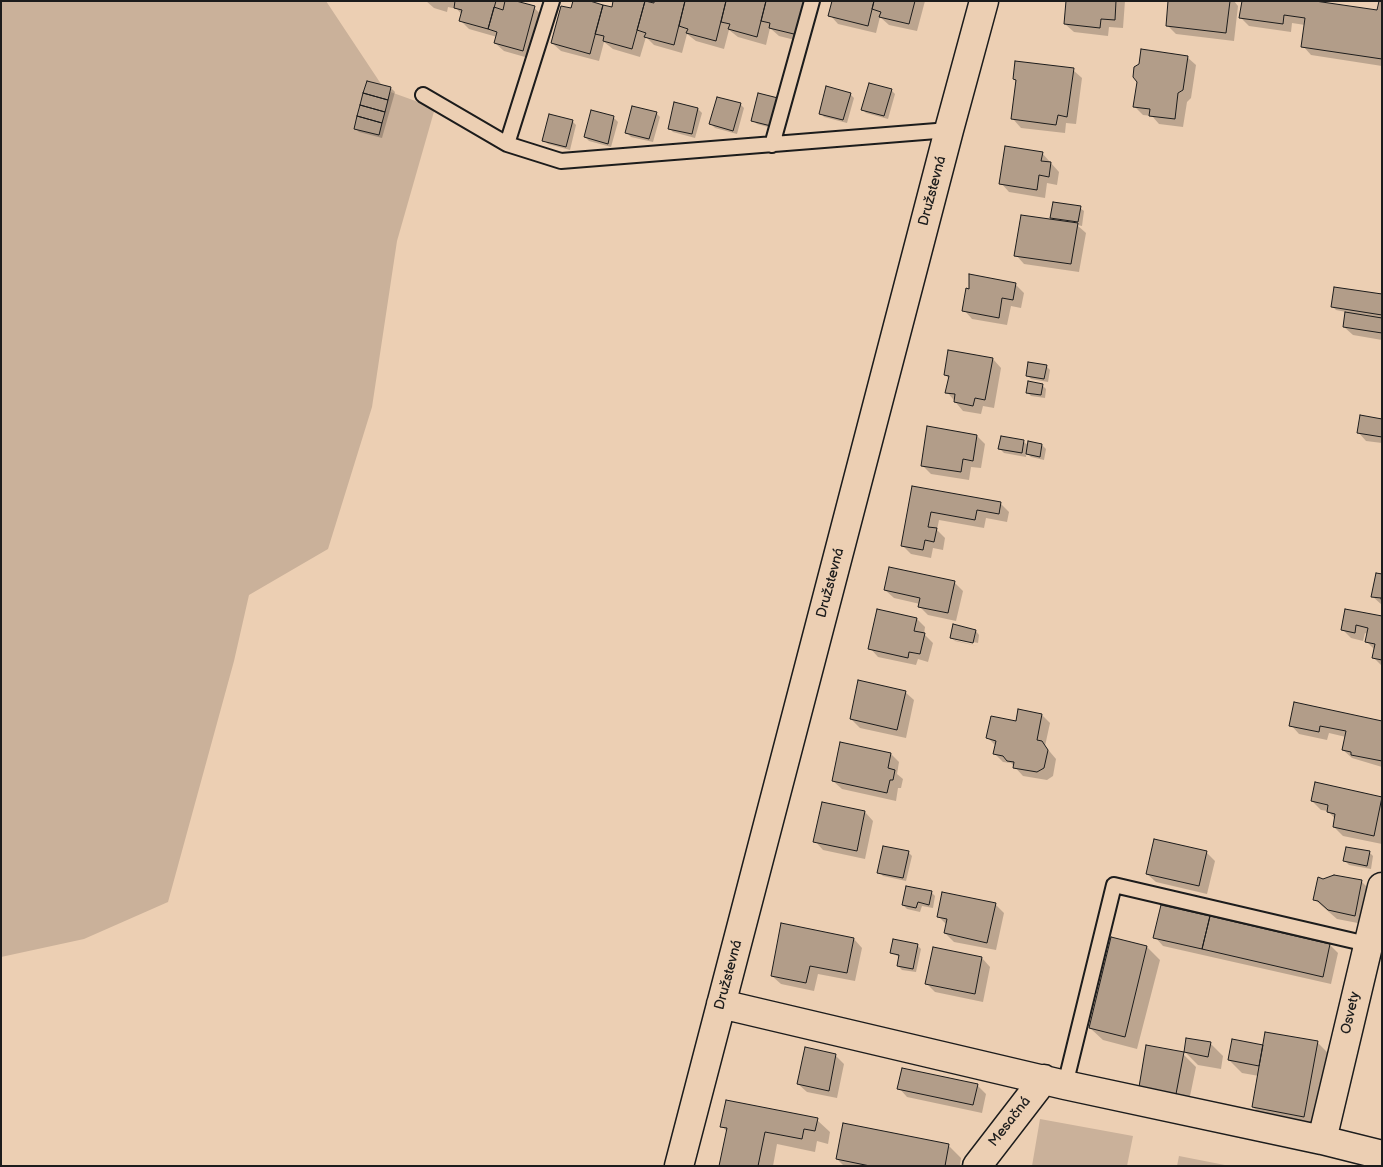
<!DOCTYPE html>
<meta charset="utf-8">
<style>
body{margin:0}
#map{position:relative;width:1383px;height:1167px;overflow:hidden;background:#eccfb3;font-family:"Balsamiq Sans",sans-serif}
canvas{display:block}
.frame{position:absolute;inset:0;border:2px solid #1c1c1c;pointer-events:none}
</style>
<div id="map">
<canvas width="1383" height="1167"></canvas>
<div class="frame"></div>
</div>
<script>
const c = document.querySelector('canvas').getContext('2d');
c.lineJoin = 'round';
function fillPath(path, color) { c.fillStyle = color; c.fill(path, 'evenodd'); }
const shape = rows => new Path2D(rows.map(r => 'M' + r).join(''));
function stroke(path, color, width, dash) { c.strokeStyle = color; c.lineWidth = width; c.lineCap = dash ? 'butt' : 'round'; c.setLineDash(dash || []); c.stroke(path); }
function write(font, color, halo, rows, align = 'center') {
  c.font = font + ' "Balsamiq Sans",sans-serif'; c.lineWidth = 4; c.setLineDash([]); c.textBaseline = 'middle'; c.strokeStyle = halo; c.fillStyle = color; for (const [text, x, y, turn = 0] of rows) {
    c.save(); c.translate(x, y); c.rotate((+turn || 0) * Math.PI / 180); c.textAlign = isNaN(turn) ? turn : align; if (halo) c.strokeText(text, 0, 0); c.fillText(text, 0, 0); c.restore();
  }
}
fillPath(shape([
 [1,1,326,1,385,90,435,108,397,241,372,407,328,549,249,595,234,661,168,902,84,939,1,957],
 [1040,1119,1133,1136,1127,1166,1032,1166],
 [1179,1156,1230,1166,1177,1166]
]), '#cab19a');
fillPath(shape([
 [426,1,511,1,534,8,543,16,532,59,504,51,495,43,497,37,469,29,461,21,462,15,457,9,448,7,447,12,434,8],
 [655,1,818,1,807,43,779,36,770,28,766,45,738,37,729,30,724,49,696,41,687,34,682,53,654,45,646,37,640,57,613,49,604,42,599,61,561,51,552,43,572,9,654,5],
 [833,1,925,1,917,31,889,25,880,17,876,33,838,24,830,15],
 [1067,1,1125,1,1123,28,1109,27,1108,36,1074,32,1065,24],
 [1170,1,1234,1,1238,6,1234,41,1176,34,1167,25],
 [1243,1,1379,11,1382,2,1382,66,1311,55,1303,46,1305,25,1292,23,1291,32,1249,26,1241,18],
 [1187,57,1196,65,1191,98,1187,102,1183,127,1159,124,1152,116,1143,115,1135,107],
 [1073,70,1082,78,1076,124,1066,123,1065,133,1021,128,1013,119,1017,82,1014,79],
 [368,82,391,88,395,92,382,138,359,132,355,128],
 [891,90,895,94,888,119,866,113,862,109],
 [850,94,854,98,847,123,824,117,821,113],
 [781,101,779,130,757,124,753,120],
 [740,104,744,108,737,134,715,128,711,124],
 [698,109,702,113,695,138,673,132,669,128],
 [592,112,614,118,618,122,611,147,589,141,585,137],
 [656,113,660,117,653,142,631,137,627,133],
 [572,121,576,125,570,150,548,144,544,140],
 [1042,153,1059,172,1057,185,1047,183,1045,198,1009,192,1001,183],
 [1080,208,1084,211,1082,226,1077,225,1086,233,1079,272,1024,264,1016,255,1055,221,1052,217],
 [1015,284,1024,293,1021,308,1011,306,1007,325,972,319,964,310],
 [1382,296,1382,340,1353,335,1344,327,1346,312,1336,310,1332,306],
 [993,359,1001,368,994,408,983,406,981,414,963,411,947,392,949,379,945,374],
 [1046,366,1050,370,1048,382,1031,379,1027,375],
 [1042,385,1046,389,1045,398,1031,396,1027,392],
 [1382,420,1382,443,1366,441,1358,432],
 [977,436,985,444,981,468,971,467,969,480,931,474,922,465],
 [1002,438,1024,442,1029,446,1042,445,1046,449,1044,460,1031,457,1026,452,1026,457,1004,453,1000,449],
 [913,487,1001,504,1009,512,1007,522,986,518,984,528,939,520,937,530,945,538,943,550,933,548,931,558,911,554,902,545],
 [1382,575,1382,605,1372,596],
 [954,582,963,591,956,621,928,615,919,606,920,604,894,598,885,590],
 [1346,610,1382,618,1382,666,1373,657,1375,650,1367,642,1368,634,1365,633,1363,641,1351,638,1343,630],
 [917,619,925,627,924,634,933,643,928,662,918,659,916,665,878,657,870,648],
 [976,631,979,635,978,643,954,638,954,640,977,646,955,641,951,637],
 [905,692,914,700,906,738,860,728,851,719],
 [1042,715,1050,723,1045,746,1056,759,1053,776,1047,780,1023,776,1011,763,1003,762,994,753,996,746,988,738,1017,723],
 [1382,722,1382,767,1352,758,1343,750,1346,737,1329,733,1327,740,1299,734,1291,725],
 [891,754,899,762,897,774,903,779,901,788,898,788,896,801,842,789,833,781],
 [1382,798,1382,844,1343,836,1334,827,1336,820,1328,811,1321,810,1312,801],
 [823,804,865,812,873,821,865,859,823,850,815,841],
 [908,852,912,856,906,881,883,876,879,872],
 [1206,852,1215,861,1207,894,1156,882,1147,874],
 [1369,852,1373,856,1371,869,1349,865,1345,861],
 [1361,881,1370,890,1363,924,1337,919,1315,900],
 [931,892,935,896,933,908,922,906,920,912,907,909,903,905],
 [995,904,1004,913,996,950,954,942,945,933,947,925,939,917],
 [1162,906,1330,945,1338,953,1331,984,1163,946,1155,937],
 [854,939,862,948,855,981,818,974,814,991,781,984,772,976],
 [917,945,921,949,916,972,902,970,898,966,900,957,891,953],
 [1147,947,1160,960,1137,1049,1103,1040,1090,1028],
 [982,958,990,967,983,1002,935,992,927,984],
 [1317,1042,1330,1055,1316,1129,1266,1120,1253,1107,1259,1076,1242,1073,1229,1060,1264,1046],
 [1210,1043,1223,1056,1221,1069,1198,1065,1185,1052],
 [1183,1054,1196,1067,1188,1106,1140,1087],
 [835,1055,844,1064,837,1098,807,1092,798,1084],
 [977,1085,986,1094,982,1113,907,1097,899,1088],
 [817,1120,830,1132,828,1144,817,1141,815,1152,777,1144,773,1166,720,1166,727,1132,722,1126],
 [948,1145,961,1158,960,1166,844,1166,837,1159]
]), '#0003');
const building = shape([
 [455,1,496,1,488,29,459,21,462,10,454,8,455,1],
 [505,1,516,1,535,6,523,51,494,43,497,32,488,29,494,7,503,10,505,1],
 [573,1,590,1,603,5,590,54,551,43,561,6,571,8,573,1],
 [613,1,645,1,632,49,603,41,604,36,595,34,603,5,612,7,613,1],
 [645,1,654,3,654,1,685,1,674,45,644,37,646,33,637,30,645,1],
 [685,1,726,1,716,41,686,33,688,29,679,26,685,1],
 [726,1,766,1,757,37,728,29,730,24,721,22,726,1],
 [766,1,807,1,798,35,769,28,770,23,761,21,766,1],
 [832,1,874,1,868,26,828,16,832,1],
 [874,1,915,1,909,24,879,17,881,12,872,9,874,1],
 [1066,1,1116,1,1115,20,1101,19,1100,28,1064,24,1066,1],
 [1168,1,1230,1,1226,33,1166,26,1168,1],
 [1242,1,1315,1,1377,10,1379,1,1382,1,1382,59,1301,47,1305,18,1284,15,1283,24,1239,18,1242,1],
 [1141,49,1188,56,1183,90,1178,93,1175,119,1149,116,1150,109,1133,107,1137,82,1133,77,1134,67,1139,64,1141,49],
 [1015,61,1074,68,1067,117,1058,115,1056,125,1011,119,1016,80,1013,79,1015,61],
 [367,81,391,87,388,100,363,93,367,81],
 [869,83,892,89,884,116,861,110,869,83],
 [826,86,851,93,843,120,819,114,826,86],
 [363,93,388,100,385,112,360,105,363,93],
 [758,93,782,99,775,127,751,121,758,93],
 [717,97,741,103,733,131,709,124,717,97],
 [674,102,698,108,692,134,668,129,674,102],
 [360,105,385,112,382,123,357,116,360,105],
 [632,106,657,112,649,139,625,133,632,106],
 [591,110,614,116,608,144,584,137,591,110],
 [549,114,573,120,566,147,542,141,549,114],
 [357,116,382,123,379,135,354,129,357,116],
 [1005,146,1043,152,1041,161,1051,162,1049,177,1039,175,1037,190,999,184,1005,146],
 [1053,202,1081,206,1078,222,1050,218,1053,202],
 [1021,215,1078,223,1071,264,1014,256,1021,215],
 [969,274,1016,283,1013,300,1002,298,999,318,962,311,966,288,969,289,969,274],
 [1334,287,1382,294,1382,315,1331,307,1334,287],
 [1345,312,1382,318,1382,333,1343,327,1345,312],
 [948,350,993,358,985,400,975,398,973,406,954,402,955,394,945,393,949,376,944,375,948,350],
 [1028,362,1047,365,1044,379,1026,376,1028,362],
 [1028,381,1043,384,1041,395,1026,393,1028,381],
 [1360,415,1382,419,1382,437,1357,433,1360,415],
 [927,426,977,435,973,461,963,459,961,472,921,466,927,426],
 [1001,436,1024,440,1022,453,998,449,1001,436],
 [1028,441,1042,444,1040,457,1026,454,1028,441],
 [912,486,1001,502,999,514,977,510,975,520,931,512,928,527,937,528,934,542,925,540,923,550,901,546,912,486],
 [889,567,955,581,948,613,918,607,920,598,884,590,889,567],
 [1376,573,1382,574,1382,603,1381,598,1371,597,1376,573],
 [877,609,917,618,914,631,925,633,920,654,909,652,908,658,868,649,877,609],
 [1345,609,1382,616,1382,660,1372,658,1375,644,1365,642,1368,628,1356,625,1355,633,1341,630,1345,609],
 [953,624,976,630,973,643,950,638,953,624],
 [858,680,906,691,897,730,850,719,858,680],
 [1294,702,1382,721,1382,761,1351,755,1351,752,1342,750,1346,731,1320,726,1319,732,1289,726,1294,702],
 [1018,709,1042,714,1037,740,1042,741,1048,750,1044,768,1037,772,1013,768,1014,762,1007,761,1003,756,993,754,996,741,986,738,991,716,1016,721,1018,709],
 [840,742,891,753,888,768,895,770,893,780,890,780,887,793,832,781,840,742],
 [1315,782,1382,797,1374,836,1333,827,1335,814,1327,812,1328,805,1311,801,1315,782],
 [822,802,865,811,857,851,813,842,822,802],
 [1154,839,1207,851,1199,886,1146,874,1154,839],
 [883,846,909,851,903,878,877,873,883,846],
 [1346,847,1370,851,1367,866,1343,861,1346,847],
 [1334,875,1362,880,1355,916,1328,910,1318,901,1313,900,1318,877,1323,879,1334,875],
 [906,886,932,891,929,905,918,902,916,908,902,905,906,886],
 [942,892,996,903,987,943,944,933,947,919,937,917,942,892],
 [1161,905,1210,916,1202,949,1153,938,1161,905],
 [1210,916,1330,944,1323,977,1202,949,1210,916],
 [781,923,854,938,847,973,810,966,806,983,771,976,781,923],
 [1111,937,1147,946,1125,1037,1089,1028,1111,937],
 [893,939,918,944,913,969,897,966,899,955,890,953,893,939],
 [933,947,982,957,975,994,925,984,933,947],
 [1265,1032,1318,1041,1304,1117,1252,1107,1265,1032],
 [1186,1038,1211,1042,1208,1057,1184,1052,1186,1038],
 [1232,1039,1263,1045,1259,1066,1228,1060,1232,1039],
 [1146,1045,1184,1052,1176,1094,1139,1087,1146,1045],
 [805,1047,836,1054,829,1091,797,1084,805,1047],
 [902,1068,978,1084,973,1105,897,1089,902,1068],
 [726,1100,818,1118,815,1131,804,1129,802,1139,765,1132,758,1166,719,1166,727,1128,720,1127,726,1100],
 [843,1123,949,1144,945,1166,870,1166,836,1159,843,1123]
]);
fillPath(building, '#b29d89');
stroke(building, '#1c1c1c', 1);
const service = shape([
 [423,95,507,144,561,161,949,130],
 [507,144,552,1],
 [772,145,812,1],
 [1065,1085,1114,885,1367,944]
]);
const minor = shape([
 [721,1004,1065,1085,1322,1140,1382,1155],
 [1322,1140,1382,887],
 [679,1166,949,130,984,1],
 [977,1166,1044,1079]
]);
stroke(service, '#1c1c1c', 18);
stroke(minor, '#1c1c1c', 31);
stroke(service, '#eccfb3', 14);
stroke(minor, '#eccfb3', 28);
write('14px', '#1c1c1c', '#eccfb3', [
 ["Družstevná",933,191,-75],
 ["Družstevná",831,583,-75],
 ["Družstevná",729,975,-75],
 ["Osvety",1351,1013,-77],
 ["Mesačná",1010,1122,-52]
]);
</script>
